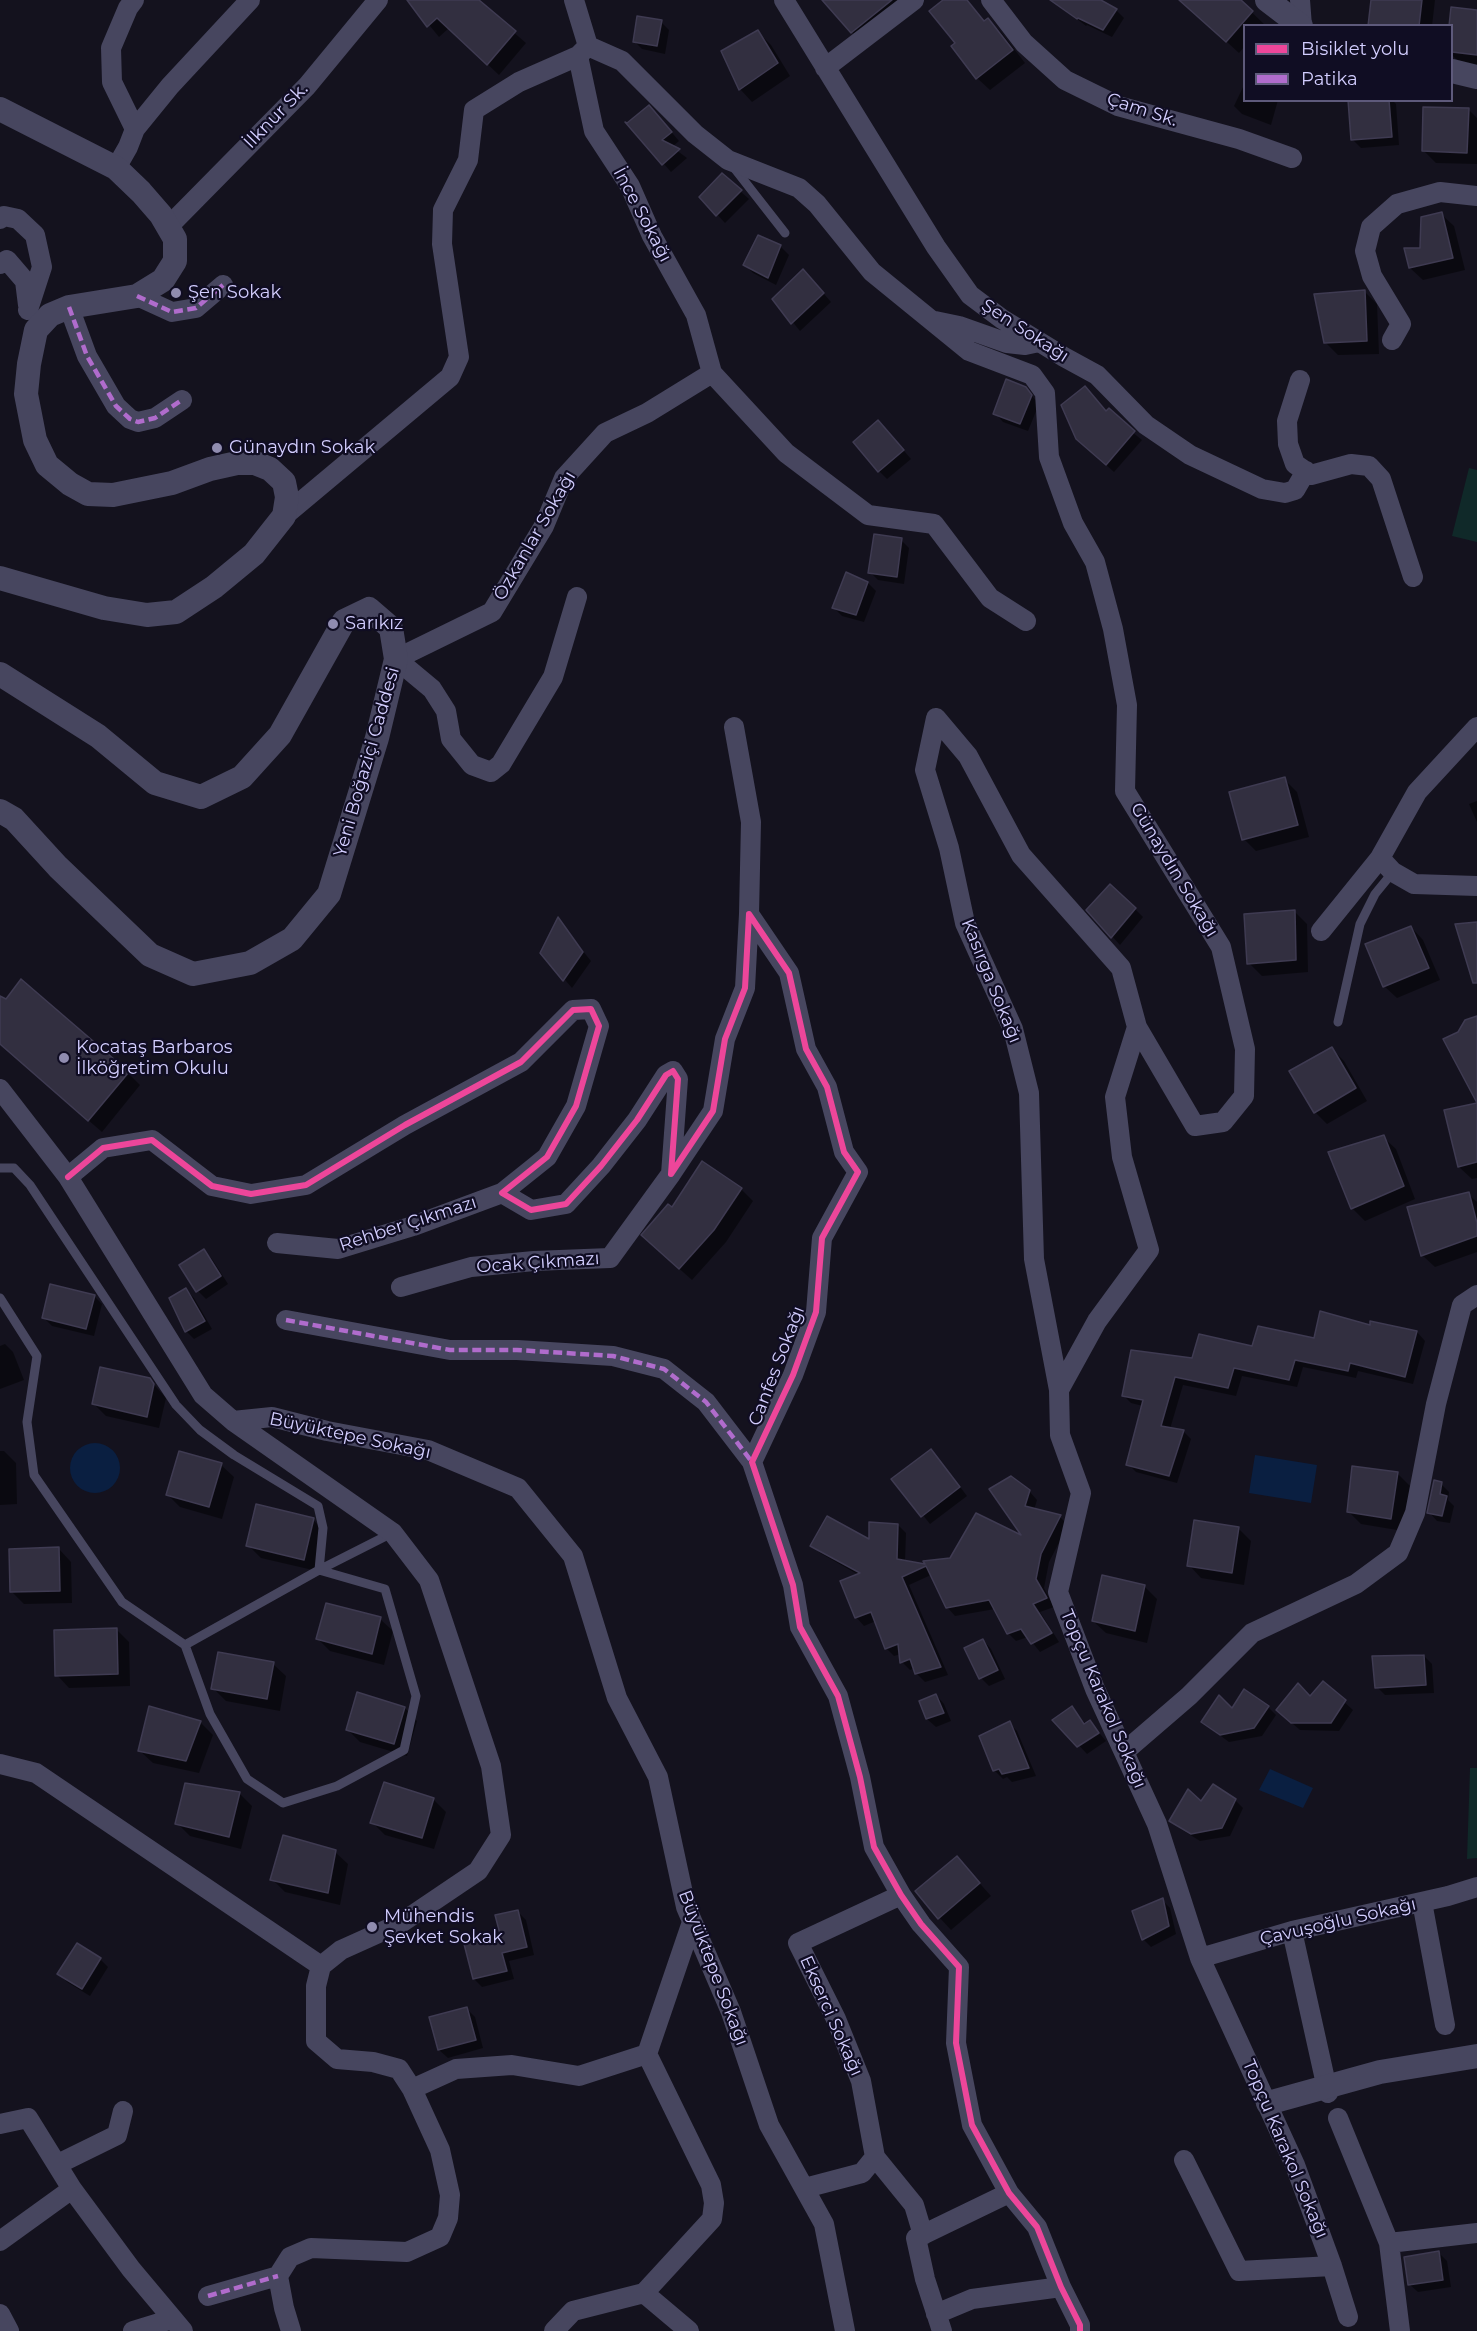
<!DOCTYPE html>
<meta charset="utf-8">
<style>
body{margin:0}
#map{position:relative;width:1477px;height:2331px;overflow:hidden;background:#14121e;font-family:Montserrat,sans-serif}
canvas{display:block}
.legend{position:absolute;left:1243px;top:24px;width:210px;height:78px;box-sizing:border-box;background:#100d23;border:2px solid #5e5a7b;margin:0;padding:8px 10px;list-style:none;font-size:18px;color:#d3ceff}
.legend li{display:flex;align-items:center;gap:12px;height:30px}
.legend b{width:30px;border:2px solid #5e5a7b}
</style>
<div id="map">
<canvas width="1477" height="2331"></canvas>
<ul class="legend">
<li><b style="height:8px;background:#ed469a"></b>Bisiklet yolu</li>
<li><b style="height:8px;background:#b06ccc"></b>Patika</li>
</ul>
</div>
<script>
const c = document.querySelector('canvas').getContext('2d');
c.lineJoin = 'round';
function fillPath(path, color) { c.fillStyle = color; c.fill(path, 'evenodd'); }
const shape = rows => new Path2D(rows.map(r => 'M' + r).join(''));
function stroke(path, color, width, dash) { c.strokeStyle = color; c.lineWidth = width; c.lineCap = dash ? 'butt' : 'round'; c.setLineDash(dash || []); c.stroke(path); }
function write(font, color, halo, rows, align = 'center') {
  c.font = font + ' Montserrat,sans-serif'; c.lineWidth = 4.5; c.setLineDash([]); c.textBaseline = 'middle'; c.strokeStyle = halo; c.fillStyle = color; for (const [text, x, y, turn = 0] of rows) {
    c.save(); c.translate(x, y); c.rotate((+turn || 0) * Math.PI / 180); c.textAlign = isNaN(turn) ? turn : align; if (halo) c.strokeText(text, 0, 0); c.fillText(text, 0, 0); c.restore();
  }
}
fillPath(shape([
 [1469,468,1477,470,1477,542,1452,536],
 [1470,1768,1477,1768,1477,1858,1467,1859]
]), '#102929');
fillPath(shape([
 '70 1468a25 25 0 1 1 50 0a25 25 0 1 1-50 0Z',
 [1255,1455,1317,1465,1311,1503,1249,1493],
 [1270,1769,1313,1788,1303,1808,1259,1790]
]), '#0a1f41');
fillPath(shape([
 [417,0,463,0,483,6,526,43,499,75,449,28,439,37,412,4],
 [832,0,914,0,863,43,852,32],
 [945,0,967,0,985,22,988,20,1001,32,1025,63,990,90,977,78,958,43],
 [1053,0,1099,0,1116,10,1124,18,1112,37,1087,25,1086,26],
 [1181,0,1239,0,1265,25,1244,26,1244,47,1239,53],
 [1373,0,1435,0,1432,26,1370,26],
 [1477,11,1477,65,1461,64,1452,55,1452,26],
 [661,22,669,30,665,54,642,49,634,41],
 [758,32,771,45,790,76,752,102,740,89],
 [1244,85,1244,100,1278,100,1271,125,1242,114,1234,106],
 [1350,100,1392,100,1396,104,1399,145,1361,148,1353,140],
 [1468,109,1477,118,1477,164,1436,163,1424,151],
 [657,115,679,141,672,147,687,158,671,172,629,124],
 [722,175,749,199,725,223,701,197],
 [1441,214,1454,226,1465,270,1423,280,1410,268],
 [759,237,781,247,789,255,776,285,753,273,745,265],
 [811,279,831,302,800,331,774,299],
 [1364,291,1377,304,1379,354,1338,355,1325,342],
 [1025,388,1039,404,1028,431,1003,422,995,413],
 [1085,388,1107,412,1142,440,1114,472,1086,447],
 [886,430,911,459,887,479,879,471],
 [901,540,909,548,904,584,878,580,870,572],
 [868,583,876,591,864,622,842,616,834,608],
 [1284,779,1297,792,1309,837,1256,851,1244,839],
 [1477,801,1477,822,1469,804],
 [1135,909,1143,917,1120,945,1088,910],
 [1294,911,1307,924,1308,972,1262,976,1249,963],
 [558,920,591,961,572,988,542,953],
 [1411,927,1423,940,1440,980,1397,998,1384,986],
 [0,998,128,1073,140,1085,102,1132,0,1044],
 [1332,1049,1344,1061,1367,1101,1327,1124,1315,1112],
 [1477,1105,1477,1178,1472,1179,1459,1167,1445,1111],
 [1383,1137,1396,1149,1415,1199,1365,1221,1352,1208],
 [741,1189,753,1201,726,1242,692,1280,656,1248,672,1210],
 [1468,1194,1477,1202,1477,1252,1435,1267,1422,1255],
 [204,1251,212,1259,228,1284,206,1299,198,1291],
 [186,1290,194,1298,212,1329,194,1339,186,1331],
 [94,1296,102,1304,94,1336,52,1326,44,1318],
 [1371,1326,1417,1332,1425,1341,1413,1384,1358,1371,1356,1378,1303,1367,1297,1387,1242,1376,1236,1396,1183,1385,1170,1429,1183,1431,1191,1439,1177,1483,1136,1472,1128,1464,1143,1406,1131,1403,1123,1395,1193,1359,1315,1340],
 [5,1344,13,1352,24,1380,0,1389,0,1346],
 [149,1379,166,1398,159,1428,106,1416,94,1404],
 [0,1451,4,1451,16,1463,17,1504,0,1505],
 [939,1459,967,1496,930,1524,894,1479],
 [221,1465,234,1477,222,1519,180,1507,168,1495],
 [1397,1473,1410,1486,1403,1531,1361,1524,1348,1511],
 [1441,1484,1449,1492,1448,1500,1454,1506,1450,1523,1437,1521,1429,1512],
 [991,1490,1029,1491,1037,1500,1034,1510,1060,1517,1068,1525,1049,1562,1044,1588,1054,1607,1040,1612,1059,1642,1040,1652,1028,1637,1016,1641,1008,1633,995,1609,955,1616,947,1607,931,1575,909,1585,948,1675,925,1682,917,1674,915,1668,910,1670,902,1662,901,1654,894,1656,886,1648,876,1621,864,1626,856,1617,859,1575,820,1553,812,1545,870,1542,898,1525,906,1533,905,1562,927,1566,1026,1538],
 [313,1520,326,1532,317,1571,261,1558,248,1545],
 [1238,1528,1251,1541,1244,1585,1201,1578,1189,1565],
 [59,1549,71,1562,72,1603,24,1604,11,1591],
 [1103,1577,1145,1587,1157,1599,1147,1643,1106,1633,1093,1621],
 [380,1619,393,1631,384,1665,330,1651,318,1639],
 [117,1630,129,1642,130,1686,69,1688,57,1675],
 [983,1640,991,1649,1005,1679,989,1686,981,1678,966,1648],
 [1424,1656,1432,1664,1434,1693,1385,1695,1377,1687],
 [273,1664,286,1676,280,1711,226,1701,213,1688],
 [1323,1683,1353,1710,1339,1731,1300,1730,1286,1718,1311,1698],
 [936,1695,944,1704,951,1721,936,1727,927,1719,921,1701],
 [1268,1707,1276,1715,1262,1736,1229,1742,1202,1722,1232,1710],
 [405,1708,417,1721,407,1756,360,1742,348,1730],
 [1072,1708,1086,1724,1090,1722,1106,1741,1087,1754,1055,1720],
 [200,1722,213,1735,199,1773,153,1763,140,1751],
 [1009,1723,1017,1731,1036,1776,1012,1782,1007,1777,1003,1779,995,1771,981,1736],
 [186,1785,240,1794,252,1806,241,1849,190,1836,177,1823],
 [433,1799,446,1812,434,1849,385,1835,372,1822],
 [1235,1800,1243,1808,1230,1836,1200,1841,1179,1828,1171,1820,1201,1804],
 [335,1852,348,1864,340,1905,285,1892,272,1879],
 [957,1858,991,1896,951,1930,939,1917],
 [1162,1900,1170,1908,1176,1934,1151,1947,1143,1939],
 [518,1912,526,1920,534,1955,509,1961,514,1979,482,1987,474,1979],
 [100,1959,108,1967,90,1996,67,1982,59,1974],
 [467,2009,475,2017,483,2048,448,2058,439,2050],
 [1439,2253,1447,2261,1451,2287,1418,2292,1409,2284]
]), '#0007');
const building = shape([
 [407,0,479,0,516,31,487,65,437,18,427,27,407,0],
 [822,0,892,0,851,33,822,0],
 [943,0,967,0,984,21,988,18,1013,50,976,79,951,46,955,43,929,11,943,0],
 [1050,0,1101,0,1117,9,1103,30,1078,18,1077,19,1050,0],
 [1179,0,1241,0,1253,11,1226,42,1179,0],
 [1371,0,1422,0,1419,26,1368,26,1371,0],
 [1451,7,1477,10,1477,55,1452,52,1452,26,1449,26,1451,7],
 [637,16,662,20,657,46,633,42,637,16],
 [758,30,778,63,739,90,721,51,758,30],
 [1348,100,1389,100,1392,137,1351,140,1348,100],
 [649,105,672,132,662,140,680,149,662,165,625,122,627,123,649,105],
 [1423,107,1469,108,1467,153,1422,151,1423,107],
 [722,173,742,190,716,216,699,197,722,173],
 [1442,212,1453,258,1409,268,1404,248,1420,248,1421,217,1442,212],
 [758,235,781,245,768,278,743,265,758,235],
 [803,269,824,293,791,324,772,299,803,269],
 [1365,290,1367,341,1324,343,1314,294,1365,290],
 [1006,379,1026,387,1032,395,1020,424,993,414,1006,379],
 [1085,386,1106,411,1109,408,1135,431,1106,465,1076,439,1061,405,1085,386],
 [878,420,904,450,878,472,853,442,878,420],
 [874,534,902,538,897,577,868,573,874,534],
 [846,572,868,582,856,615,832,608,846,572],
 [1285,777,1298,825,1242,840,1229,792,1285,777],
 [1110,884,1136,908,1111,938,1086,910,1110,884],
 [1295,910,1296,960,1247,964,1244,914,1295,910],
 [558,917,583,952,563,981,540,953,558,917],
 [1477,922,1477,983,1473,983,1455,924,1477,922],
 [1411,926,1429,968,1383,987,1365,944,1411,926],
 [21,979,129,1072,88,1121,0,1044,0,996,6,999,21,979],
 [1477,1016,1477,1162,1458,1167,1444,1110,1477,1103,1443,1039,1458,1032,1465,1020,1477,1016],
 [1332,1047,1356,1088,1314,1113,1289,1071,1332,1047],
 [1384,1135,1404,1186,1351,1209,1328,1152,1384,1135],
 [702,1161,742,1188,714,1230,679,1269,641,1235,668,1204,672,1207,702,1161],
 [1469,1192,1477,1223,1477,1236,1421,1256,1407,1207,1469,1192],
 [204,1249,221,1276,196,1292,179,1265,204,1249],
 [50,1284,95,1295,86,1329,42,1318,50,1284],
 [186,1288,205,1321,185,1332,169,1298,186,1288],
 [1320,1311,1370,1325,1370,1321,1417,1331,1405,1377,1350,1363,1348,1371,1295,1360,1289,1380,1234,1368,1228,1388,1175,1377,1161,1426,1184,1430,1169,1476,1126,1465,1143,1400,1122,1396,1131,1350,1192,1358,1199,1334,1252,1346,1258,1326,1314,1338,1320,1311],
 [100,1367,150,1378,154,1384,147,1417,92,1404,100,1367],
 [931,1449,960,1487,921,1517,891,1479,931,1449],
 [179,1451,222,1463,209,1507,166,1495,179,1451],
 [1352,1466,1398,1472,1391,1519,1347,1512,1352,1466],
 [1011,1476,1030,1490,1025,1506,1061,1515,1041,1554,1036,1579,1047,1598,1033,1604,1052,1633,1031,1644,1021,1629,1007,1634,989,1600,946,1608,926,1566,902,1577,941,1667,915,1674,910,1659,900,1663,898,1644,885,1649,871,1612,855,1618,840,1581,860,1573,810,1546,827,1516,869,1539,869,1522,898,1524,897,1559,925,1564,923,1561,950,1558,976,1513,1021,1535,989,1489,1011,1476],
 [1434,1480,1442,1482,1440,1494,1447,1496,1442,1516,1427,1513,1434,1480],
 [256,1504,314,1518,304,1560,246,1546,256,1504],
 [1194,1520,1239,1527,1232,1573,1187,1566,1194,1520],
 [59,1547,60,1591,10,1592,9,1549,59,1547],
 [1102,1575,1145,1585,1135,1631,1092,1621,1102,1575],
 [326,1603,381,1617,372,1654,316,1639,326,1603],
 [117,1628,118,1674,55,1676,54,1630,117,1628],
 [983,1639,998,1670,979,1679,964,1648,983,1639],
 [218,1652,274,1662,267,1699,211,1689,218,1652],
 [1424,1655,1426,1685,1375,1688,1372,1656,1424,1655],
 [1323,1681,1346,1700,1331,1723,1291,1723,1276,1710,1298,1683,1310,1696,1323,1681],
 [1244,1689,1269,1706,1254,1728,1220,1735,1201,1722,1219,1695,1232,1708,1244,1689],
 [357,1692,405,1707,394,1744,346,1730,357,1692],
 [936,1694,944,1713,926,1719,919,1701,936,1694],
 [149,1706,201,1721,186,1761,138,1751,149,1706],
 [1072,1706,1084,1724,1090,1720,1099,1733,1077,1747,1052,1720,1072,1706],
 [1010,1721,1029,1768,1002,1774,999,1769,993,1771,979,1736,1010,1721],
 [384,1782,434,1798,422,1838,370,1823,384,1782],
 [185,1783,240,1792,229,1837,175,1824,185,1783],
 [1213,1784,1236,1799,1222,1828,1191,1834,1169,1821,1188,1789,1201,1801,1213,1784],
 [283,1835,336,1850,328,1893,270,1880,283,1835],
 [957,1856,980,1883,938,1919,915,1891,957,1856],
 [1163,1898,1169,1926,1142,1940,1132,1911,1163,1898],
 [518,1910,527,1947,502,1953,507,1971,473,1979,464,1944,500,1934,495,1915,518,1910],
 [77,1943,101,1958,82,1989,57,1974,77,1943],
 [467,2007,476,2040,438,2050,429,2017,467,2007],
 [1439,2251,1443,2280,1408,2285,1404,2257,1439,2251]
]);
fillPath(building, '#322f40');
stroke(building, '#3f3b52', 1.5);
stroke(shape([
 [735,169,785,233],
 [1338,1022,1360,924,1375,894,1393,872],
 [0,1168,14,1168,30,1185,176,1405,200,1430,234,1455,318,1506,323,1528,319,1570],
 [0,1298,37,1356,27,1422,34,1475,122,1602,185,1645,210,1714,247,1779,283,1803,337,1786,404,1750,416,1696,385,1589,319,1570],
 [185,1645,319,1570,392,1533]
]), '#47465f', 9);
stroke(shape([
 [134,0,128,8,111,48,112,82,135,129],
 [574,0,588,46],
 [784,0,936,247,970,295,1002,319,1064,357,1097,375,1146,425,1190,455,1262,489,1285,493,1295,490,1306,471],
 [991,0,1024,43,1065,80,1118,106,1239,139,1292,158],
 [1300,0,1302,26],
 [588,46,622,61,695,134,728,160,799,188,817,204,872,272,969,351,1032,375,1045,393,1049,457,1073,523,1095,562,1113,629,1127,705,1125,791,1221,947,1245,1049,1244,1096,1223,1122,1195,1126,1137,1027],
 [578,56,594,131,630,186,652,236,696,315,712,373],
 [825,68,914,0],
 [116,168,128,147,135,129,170,86,250,0],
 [0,219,4,216,18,219,35,235,42,267,28,310],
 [168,227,307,86,378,0],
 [0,264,7,260,25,281,28,305],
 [137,296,172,312,196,308,223,285],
 [69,307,87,356,116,406,130,419,138,422,155,418,182,400],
 [935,321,959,326,1007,343,1025,345,1039,342],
 [1392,340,1401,324,1372,276,1365,251,1371,227,1397,204,1440,192,1477,196],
 [1300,380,1287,421,1288,444,1295,464,1311,475,1351,464,1369,466,1381,479,1413,577],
 [284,516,450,377,459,357,442,244,443,210,468,160,474,110,519,82,578,56,588,46],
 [577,597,553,677,501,764,491,772,472,765,451,739,446,711,432,689,396,659,492,612,544,526,564,478,605,433,647,413,712,373,786,453,868,515,934,524,990,598,1026,621],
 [936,718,968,756,1021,855,1121,968,1137,1027,1115,1097,1122,1157,1149,1250,1097,1321,1059,1390,1060,1435,1081,1493,1058,1592,1095,1689,1157,1824,1200,1958,1295,2165,1332,2266,1348,2317],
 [936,718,925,770,949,848,965,923,1013,1029,1029,1093,1034,1259,1059,1390],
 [734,727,751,822,749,914],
 [1380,858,1393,872,1414,884,1477,886],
 [1321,931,1380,858,1417,792,1477,727],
 [0,1089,68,1177,203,1395,233,1421,393,1533,429,1580,491,1766,501,1835,478,1871,401,1923,341,1950,321,1966,316,1986,316,2041,337,2059,373,2062,399,2069,412,2089,440,2150,450,2195,448,2218,440,2237,407,2252,311,2248,290,2257,278,2276,284,2308,291,2331],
 [68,1177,103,1148,152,1140,212,1186,251,1194,306,1185,405,1125,521,1062,573,1010,591,1009,599,1026,576,1106,547,1157,502,1193,531,1210,566,1204,601,1166,637,1120,666,1075,673,1071,678,1079,671,1174,713,1111,725,1039,745,988,749,914,789,973,806,1049,827,1087,844,1152,858,1172,822,1238,816,1312,793,1375,752,1462,793,1585,800,1627,838,1696,860,1777,874,1847,901,1895,921,1924,959,1967,956,2043,972,2125,1009,2193,1037,2227,1061,2287,1080,2325,1080,2331],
 [277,1243,338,1249,413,1226,502,1193],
 [401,1287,471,1267,534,1261,610,1258,671,1174],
 [286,1320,450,1350,517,1350,613,1356,664,1369,706,1402,752,1462],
 [233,1421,272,1417,327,1431,428,1450,518,1488,573,1556,617,1698,658,1777,686,1907,731,2012,769,2125,824,2224,845,2331],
 [1124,1752,1189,1696,1252,1633,1356,1584,1398,1553,1415,1513,1436,1404,1462,1305,1477,1295],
 [0,1764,36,1773,321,1966],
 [1422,1902,1445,2025],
 [1292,1931,1328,2093],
 [1200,1958,1292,1931,1448,1896,1477,1887],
 [412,2089,456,2069,512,2065,579,2076,647,2054,692,1922],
 [1338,2118,1389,2243,1400,2331],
 [0,2124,28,2118,72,2189,0,2241],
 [875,2157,914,2205,923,2235],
 [1184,2160,1239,2271,1332,2266],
 [58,2164,117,2135,123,2111],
 [805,2188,862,2173,875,2157,861,2081,836,2019,798,1943,901,1895],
 [72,2189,131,2269,183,2331],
 [1389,2243,1477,2233],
 [644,2293,712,2219,714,2203,711,2185,647,2054],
 [208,2296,278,2276],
 [0,2314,9,2331],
 [936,2314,972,2299,1061,2287],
 [133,2331,172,2319],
 [554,2331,573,2311,644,2293,689,2331],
 [942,2331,925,2279,916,2238,1009,2193]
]), '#47465f', 20);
stroke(shape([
 [1267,0,1301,26],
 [1452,71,1477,77],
 [0,109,116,168,141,192,161,215,175,239,175,261,163,280,137,296,69,307,50,315,36,330,29,364,26,394,35,440,47,465,70,484,88,494,113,495,172,483,210,469,237,463,255,463,270,469,284,482,287,497,284,516,254,554,214,587,176,612,147,615,104,608,0,578],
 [0,674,98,736,155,783,201,797,242,777,280,735,344,621,369,609,391,628,396,659,377,738,329,894,292,939,250,963,193,974,150,955,58,867,14,819,0,811],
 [1268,2103,1380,2072,1477,2056]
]), '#47465f', 24);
stroke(shape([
 [137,296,172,312,196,308,223,285],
 [69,307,87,356,116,406,130,419,138,422,155,418,182,400],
 [286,1320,450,1350,517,1350,613,1356,664,1369,706,1402,752,1462],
 [208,2296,278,2276]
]), '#b06ccc', 4.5, [9, 4.5]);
stroke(shape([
 [68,1177,103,1148,152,1140,212,1186,251,1194,306,1185,405,1125,521,1062,573,1010,591,1009,599,1026,576,1106,547,1157,502,1193,531,1210,566,1204,601,1166,637,1120,666,1075,673,1071,678,1079,671,1174,713,1111,725,1039,745,988,749,914,789,973,806,1049,827,1087,844,1152,858,1172,822,1238,816,1312,793,1375,752,1462,793,1585,800,1627,838,1696,860,1777,874,1847,901,1895,921,1924,959,1967,956,2043,972,2125,1009,2193,1037,2227,1061,2287,1080,2325,1080,2331]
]), '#ed469a', 6);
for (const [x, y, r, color] of [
 [176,293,6,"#908cb0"],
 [217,448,6,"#908cb0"],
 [333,624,6,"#908cb0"],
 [64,1058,6,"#908cb0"],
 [372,1927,6,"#908cb0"]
]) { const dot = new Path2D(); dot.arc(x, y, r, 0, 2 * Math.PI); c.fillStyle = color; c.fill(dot); stroke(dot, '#100d23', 2); }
write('18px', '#d3ceff', '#100d23', [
 ["Çam Sk.",1142,110,18],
 ["İlknur Sk.",276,116,-46],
 ["İnce Sokağı",642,215,62],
 ["Şen Sokağı",1025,331,33],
 ["Özkanlar Sokağı",535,536,-60],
 ["Yeni Boğaziçi Caddesi",367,762,-74],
 ["Günaydın Sokağı",1174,870,59],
 ["Kasırga Sokağı",991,981,68],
 ["Rehber Çıkmazı",408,1224,-18],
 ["Ocak Çıkmazı",538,1263,-4],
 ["Canfes Sokağı",777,1366,-69],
 ["Büyüktepe Sokağı",350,1436,12],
 ["Topçu Karakol Sokağı",1103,1699,67],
 ["Çavuşoğlu Sokağı",1338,1922,-13],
 ["Büyüktepe Sokağı",713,1968,69],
 ["Ekserci Sokağı",831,2016,66],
 ["Topçu Karakol Sokağı",1285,2149,67]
]);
write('18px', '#d3ceff', '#100d23', [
 ["Şen Sokak",188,293],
 ["Günaydın Sokak",229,448],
 ["Sarıkız",345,624],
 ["Kocataş Barbaros",76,1048],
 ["İlköğretim Okulu",76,1069],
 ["Mühendis",384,1917],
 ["Şevket Sokak",384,1938]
], 'left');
</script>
